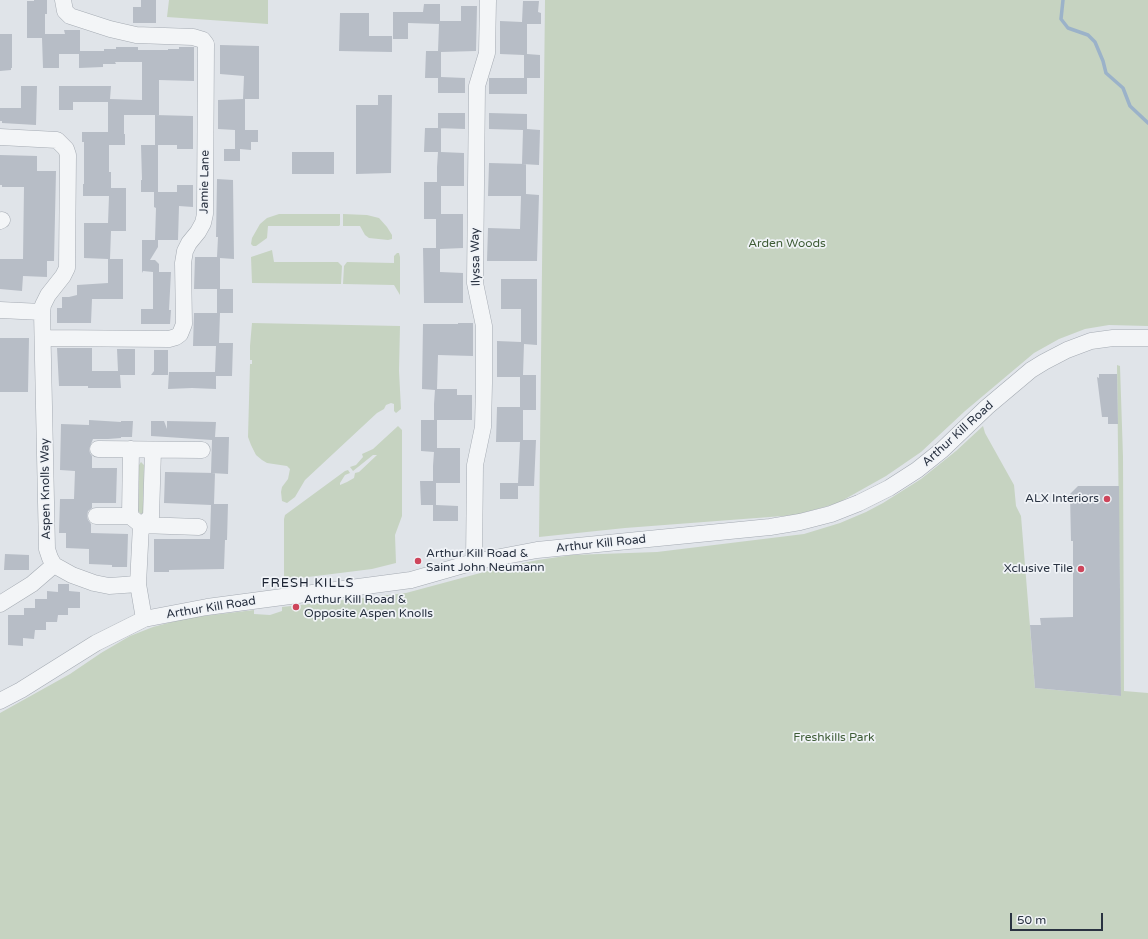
<!DOCTYPE html>
<style>
body{margin:0}
#map{position:relative;width:1148px;height:939px;overflow:hidden;background:#e0e4e9;font-family:"Varela Round",sans-serif}
canvas{display:block}
.scale{position:absolute;left:1010px;top:913px;width:93px;height:18px;box-sizing:border-box;border:2px solid #293241;border-top:0;padding-left:5px;font-size:12px;line-height:14px;white-space:nowrap;color:#293241;-webkit-text-stroke:3px #f0f3f7;paint-order:stroke}
</style>
<div id="map">
<canvas width="1148" height="939"></canvas>
<div class="scale">50 m</div>
</div>
<script>
const c = document.querySelector('canvas').getContext('2d');
c.lineJoin = 'round';
function fillPath(path, color) { c.fillStyle = color; c.fill(path, 'evenodd'); }
const shape = rows => new Path2D(rows.map(r => 'M' + r).join(''));
function stroke(path, color, width, dash) { c.strokeStyle = color; c.lineWidth = width; c.lineCap = dash ? 'butt' : 'round'; c.setLineDash(dash || []); c.stroke(path); }
function write(font, color, halo, rows, align = 'center') {
  c.font = font + ' "Varela Round",sans-serif'; c.lineWidth = 3.5; c.setLineDash([]); c.textBaseline = 'middle'; c.strokeStyle = halo; c.fillStyle = color; for (const [text, x, y, turn = 0] of rows) {
    c.save(); c.translate(x, y); c.rotate((+turn || 0) * Math.PI / 180); c.textAlign = isNaN(turn) ? turn : align; if (halo) c.strokeText(text, 0, 0); c.fillText(text, 0, 0); c.restore();
  }
}
fillPath(shape([
 [169,0,268,0,268,24,167,17],
 [545,0,1148,0,1148,326,1109,325,1085,329,1059,339,1034,353,965,411,921,452,886,476,838,503,796,515,625,528,539,537],
 [279,214,340,214,340,225,339,226,268,226,267,238,256,246,253,246,251,244,252,238,260,224,267,218],
 [343,214,367,215,379,218,387,227,392,235,392,239,388,240,369,238,365,235,360,226,343,226],
 [272,250,274,262,338,262,342,266,341,284,252,283,251,257],
 [397,253,399,253,400,257,400,295,394,285,343,284,344,266,347,262,394,263,394,256],
 [252,323,400,326,399,371,401,409,396,413,394,411,394,404,391,403,386,405,384,409,377,413,305,480,295,497,287,503,282,501,281,492,282,487,288,479,290,469,287,466,267,463,262,460,256,455,251,445,248,437,250,364,252,364,252,360,250,360,250,346],
 [1117,365,1120,366,1123,457,1124,691,1148,693,1148,939,0,939,0,713,70,674,101,653,130,636,153,627,187,618,254,610,254,614,270,615,282,611,282,607,406,593,499,568,538,560,572,555,657,552,804,534,840,523,866,512,883,503,921,479,956,451,983,426,985,433,1014,485,1016,506,1021,516,1035,688,1121,696],
 [398,426,402,430,402,516,395,535,396,563,372,569,284,580,284,519,285,515,345,471,348,470,350,473,345,475,340,483,340,485,347,482,354,478,355,473,359,472,377,455,373,455,353,471,350,467,356,465,363,457,362,454,373,449],
 [141,462,144,465,143,513,141,514,138,511,139,465]
]), '#c6d3c1');
stroke(shape([
 [1063,0,1061,19,1068,28,1088,35,1095,42,1103,61,1106,73,1123,88,1130,106,1148,123]
]), '#9bb2c9', 3.5);
fillPath(shape([
 [34,0,47,0,47,14,45,14,45,34,65,34,64,30,80,30,80,51,104,51,104,49,116,49,116,47,138,47,138,50,168,50,168,49,179,49,179,47,194,47,194,81,159,80,159,115,124,115,124,134,125,134,125,145,109,145,109,172,111,172,111,188,126,188,126,231,111,231,110,259,123,259,123,299,92,299,91,323,57,323,57,308,62,308,62,297,69,297,77,295,77,285,108,283,108,259,84,258,84,223,108,223,109,196,83,196,83,184,84,184,84,142,82,142,82,132,108,132,108,102,73,102,73,110,59,110,59,86,111,86,110,99,142,100,142,62,115,62,116,64,103,64,103,67,79,68,79,54,59,54,59,68,43,68,42,38,27,38,27,1,34,1],
 [141,0,156,0,156,23,133,23,133,7,141,7],
 [523,1,539,1,538,12,541,13,541,24,527,24,527,54,540,55,540,78,525,78,527,78,527,94,489,94,489,78,524,78,524,55,500,54,500,21,522,22],
 [424,4,440,4,440,21,461,21,461,6,477,6,476,51,441,52,441,77,465,78,465,93,438,93,438,78,425,78,426,51,438,51,439,24,408,23,408,39,393,39,393,12,423,12],
 [340,13,369,13,369,36,392,36,392,52,339,51],
 [0,34,12,34,12,68,11,68,11,70,0,71],
 [220,45,259,46,259,99,245,99,245,130,258,130,258,142,251,142,251,150,240,149,240,161,224,161,224,149,235,149,235,130,218,129,218,100,243,99,244,76,220,74],
 [21,86,37,86,36,125,2,123,2,121,0,121,0,108,21,108],
 [378,95,392,95,391,173,356,174,356,105,378,105],
 [438,113,465,113,465,129,438,128],
 [489,113,527,114,527,129,540,130,539,165,522,164,523,130,489,129],
 [155,115,193,116,193,149,177,149,177,145,158,145,158,192,177,192,177,185,193,185,193,207,179,206,178,240,158,240,158,247,150,260,155,260,159,264,159,272,171,272,169,310,171,310,170,324,141,324,141,309,153,309,153,272,143,271,142,273,142,240,155,240,156,208,154,207,154,192,141,192,141,180,142,180,141,145,155,145],
 [425,128,441,128,441,152,464,153,464,186,441,186,441,214,463,214,463,248,440,249,440,272,463,273,463,303,424,303,423,248,436,248,436,219,424,219,424,182,437,182,437,167,438,152,424,152],
 [292,152,334,152,334,174,292,174],
 [0,155,37,156,37,171,56,171,54,261,47,261,47,277,23,276,22,291,0,289,0,259,23,259,24,187,2,187,2,185,0,185],
 [489,163,526,164,526,194,539,195,537,261,487,261,488,228,520,229,521,196,488,196],
 [217,179,233,180,234,259,220,258,220,289,194,289,195,257,217,257,218,237,216,237],
 [501,279,537,279,537,345,524,344,523,375,536,375,536,410,523,410,523,440,536,440,534,486,518,486,518,499,500,499,500,483,518,483,520,442,496,442,497,407,520,407,520,377,497,377,497,341,521,342,521,309,501,309],
 [217,289,233,289,233,313,217,313],
 [194,313,220,313,219,343,233,343,232,376,216,376,216,389,192,388,168,389,169,372,215,372,216,346,193,346],
 [458,323,473,323,473,356,438,355,437,389,457,389,457,395,472,395,472,420,437,420,437,448,460,448,460,483,436,483,436,505,458,506,458,521,433,521,433,505,421,505,420,481,433,481,433,466,434,452,421,451,421,420,434,420,434,404,435,390,422,389,423,324,458,324],
 [0,338,29,338,28,392,0,392],
 [57,348,92,348,92,371,118,371,117,349,135,349,135,375,120,375,121,388,88,388,88,386,59,386],
 [154,350,168,350,168,375,151,375,154,371],
 [1099,374,1117,374,1118,424,1108,424,1108,417,1102,417,1097,377,1099,378],
 [89,420,121,422,121,421,133,421,132,437,121,437,121,438,108,439,93,439,89,449,90,453,92,456,92,468,117,468,116,503,92,503,92,508,88,511,87,516,88,520,91,524,91,533,128,534,127,567,112,567,112,565,89,564,89,549,66,548,66,533,59,533,60,499,74,499,75,471,60,470,61,424,89,425],
 [151,421,164,421,167,429,167,421,216,422,215,437,229,437,228,474,211,473,212,440,151,436],
 [165,472,215,473,214,504,228,504,227,540,225,540,224,569,169,570,169,572,154,572,154,539,210,539,211,505,164,503],
 [1078,486,1119,486,1121,696,1035,688,1030,625,1041,625,1040,618,1073,617,1073,541,1071,541,1070,494],
 [5,554,29,555,29,570,4,570],
 [58,584,69,584,69,591,80,592,80,608,68,608,68,615,58,615,57,622,46,622,46,630,35,630,34,639,23,638,23,646,8,645,8,615,24,615,24,608,35,608,35,599,47,599,47,591,58,592]
]), '#b7bdc6');
const minor = shape([
 [0,137,57,140,66,149,68,155,67,268,63,276,48,295,43,305,42,312,47,549,50,558,54,565,72,575,94,583,109,586,138,584],
 [0,221,2,220],
 [0,310,42,312],
 [43,338,169,339,176,337,180,334,184,324,183,263,185,251,189,243,198,232,203,223,205,214,206,44,203,40,193,37,136,35,110,29,70,16,65,11,63,0],
 [98,449,202,450],
 [131,449,130,516,141,525,199,527],
 [96,516,130,516],
 [141,525,138,584,144,619],
 [141,525,151,517,153,450],
 [474,562,475,465,483,427,484,383,484,326,475,283,477,86,487,53,488,0],
 [0,604,32,584,54,565],
 [0,701,21,690,96,643,144,619,207,607,411,580,474,562,537,550,770,527,800,522,831,514,859,503,889,488,917,470,942,450,987,407,1031,370,1044,362,1067,350,1091,341,1113,338,1148,338]
]);
stroke(minor, '#a5abb3', 17);
stroke(minor, '#f3f5f7', 16);
for (const [x, y, r, color] of [
 [1107,499,4,"#ce455b"],
 [418,561,4,"#ce455b"],
 [1081,569,4,"#ce455b"],
 [296,607,4,"#ce455b"]
]) { const dot = new Path2D(); dot.arc(x, y, r, 0, 2 * Math.PI); c.fillStyle = color; c.fill(dot); stroke(dot, '#f0f3f7', 1.5); }
write('12px', '#293241', '#f0f3f7', [
 ["Jamie Lane",205,182,-89],
 ["Ilyssa Way",476,257,-91],
 ["Arthur Kill Road",958,434,-42],
 ["Aspen Knolls Way",46,489,-91],
 ["Arthur Kill Road",601,544,-6],
 ["Arthur Kill Road",211,608,-9]
]);
write('12px', '#3e5c36', '#f0f3f7', [
 ["Arden Woods",787,244],
 ["Freshkills Park",834,738]
]);
write('12px', '#293241', '#f0f3f7', [
 ["ALX Interiors",1099,499],
 ["Arthur Kill Road &",426,554,"left"],
 ["Saint John Neumann",426,568,"left"],
 ["Xclusive Tile",1073,569],
 ["Arthur Kill Road &",304,600,"left"],
 ["Opposite Aspen Knolls",304,614,"left"]
], 'right');
c.letterSpacing = '1px';
write('13px', '#1b2332', '#f0f3f7', [
 ["FRESH KILLS",308,584]
]);
c.letterSpacing = '0px';
</script>
